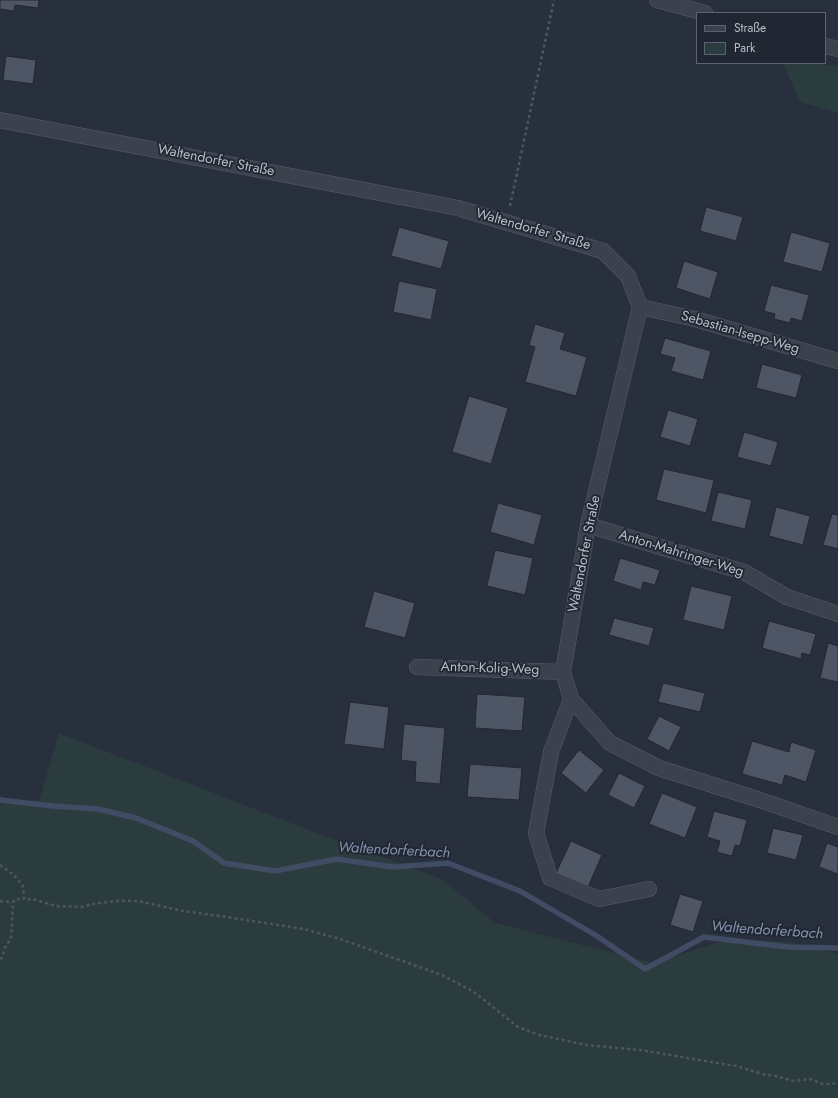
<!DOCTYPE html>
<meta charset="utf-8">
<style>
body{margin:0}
#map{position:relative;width:838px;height:1098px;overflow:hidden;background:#282f3d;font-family:Jost,sans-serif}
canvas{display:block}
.legend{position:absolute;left:696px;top:12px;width:130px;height:52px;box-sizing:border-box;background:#202632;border:1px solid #5d626e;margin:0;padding:5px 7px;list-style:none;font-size:12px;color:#b8bdc8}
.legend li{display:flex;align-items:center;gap:8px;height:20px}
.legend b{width:20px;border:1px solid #5d626e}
</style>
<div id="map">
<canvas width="838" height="1098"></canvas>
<ul class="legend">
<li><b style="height:5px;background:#3b414d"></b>Straße</li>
<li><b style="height:11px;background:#2b3c3f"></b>Park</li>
</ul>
</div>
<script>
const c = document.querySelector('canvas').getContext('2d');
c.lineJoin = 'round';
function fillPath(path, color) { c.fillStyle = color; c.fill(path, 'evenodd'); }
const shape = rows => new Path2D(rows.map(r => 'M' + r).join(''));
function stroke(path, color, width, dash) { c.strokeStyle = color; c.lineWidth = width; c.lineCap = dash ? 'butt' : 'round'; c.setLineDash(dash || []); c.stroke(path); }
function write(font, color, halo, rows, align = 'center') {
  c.font = font + ' Jost,sans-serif'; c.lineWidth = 3.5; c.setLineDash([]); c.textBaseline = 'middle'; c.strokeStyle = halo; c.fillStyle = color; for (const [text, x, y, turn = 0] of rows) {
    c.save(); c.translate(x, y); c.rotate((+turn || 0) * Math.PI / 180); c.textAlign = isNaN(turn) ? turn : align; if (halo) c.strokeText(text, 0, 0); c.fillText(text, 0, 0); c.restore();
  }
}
fillPath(shape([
 [783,63,809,63,838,66,838,113,800,102],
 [59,733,301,827,442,879,495,923,654,963,726,940,788,942,838,954,838,1098,0,1098,0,796,37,808]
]), '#2b3c3f');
stroke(shape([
 [0,800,53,806,98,809,136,818,193,841,224,863,275,871,337,859,393,867,448,863,520,891,597,936,645,969,704,937,788,947,838,948]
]), '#404c64', 5.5);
const building = shape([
 [0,0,39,0,38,8,15,5,14,11,0,9,0,0],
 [6,56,36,60,33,84,3,80,6,56],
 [706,207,743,217,736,241,700,231,706,207],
 [399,227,449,241,441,269,391,256,399,227],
 [791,232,830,243,822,272,783,262,791,232],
 [684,261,718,272,710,299,676,288,684,261],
 [399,281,437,289,431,320,393,312,399,281],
 [771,285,809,295,802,321,791,318,790,323,774,319,775,314,764,311,771,285],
 [535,324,565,333,560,349,587,357,576,396,525,382,535,347,529,345,535,324],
 [665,338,711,351,703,380,671,371,675,358,660,354,665,338],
 [762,364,802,375,796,398,756,388,762,364],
 [469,396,508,408,491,464,452,452,469,396],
 [668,410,698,419,690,446,660,437,668,410],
 [744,432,778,442,771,466,737,457,744,432],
 [664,469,714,480,706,513,656,500,664,469],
 [718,492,752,500,745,529,711,521,718,492],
 [498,503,542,515,534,545,490,532,498,503],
 [776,507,810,516,803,545,769,536,776,507],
 [832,514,838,515,838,549,823,545,832,514],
 [495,550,533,558,525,595,487,586,495,550],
 [620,558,660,570,655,585,643,582,641,590,613,581,620,558],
 [691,586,732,596,724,630,683,620,691,586],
 [374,591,415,603,405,638,364,627,374,591],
 [614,618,654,628,649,646,609,635,614,618],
 [769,621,816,634,810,655,802,653,801,659,762,648,769,621],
 [828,643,838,646,838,682,820,678,828,643],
 [663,683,705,693,700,712,658,702,663,683],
 [477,694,525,697,522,731,475,728,477,694],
 [350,702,389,707,384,749,344,744,350,702],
 [659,716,681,727,669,751,647,739,659,716],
 [404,724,445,728,440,784,415,782,416,762,401,760,404,724],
 [752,741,789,752,791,742,816,750,806,782,785,775,782,785,742,774,752,741],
 [579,750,604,770,586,793,561,773,579,750],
 [470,764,522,768,519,800,467,797,470,764],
 [619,773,645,786,634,808,608,795,619,773],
 [662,793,697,807,685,838,649,824,662,793],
 [714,811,747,820,740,846,735,845,732,856,717,852,720,841,707,837,714,811],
 [773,828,803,835,796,860,767,853,773,828],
 [571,841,602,855,588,887,556,873,571,841],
 [827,843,838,847,838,874,819,867,827,843],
 [680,894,703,901,693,932,670,925,680,894]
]);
fillPath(building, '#4e5665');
stroke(building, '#222834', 1);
const minor = shape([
 [657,0,705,13],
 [825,46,838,49],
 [0,120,458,208,603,251,628,276,640,307,588,525,563,672,571,699,610,743,659,768,760,800,838,827],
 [640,307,695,319,838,361],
 [588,525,690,556,744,572,787,597,838,614],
 [417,667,563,672],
 [571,699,551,752,536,833,550,878,599,899,649,889]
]);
stroke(minor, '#595f6b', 16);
stroke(shape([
 [510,206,554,0],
 [0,865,14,875,23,886,24,899,36,900,56,906,81,907,92,904,118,901,138,901,183,911,220,916,304,929,340,939,442,975,474,992,518,1027,540,1035,586,1045,640,1050,699,1060,736,1066,766,1075,772,1075,793,1081,810,1079,823,1084,831,1084,838,1083],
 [0,901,13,902],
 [0,959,2,958,6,945,11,939,13,902,16,899,24,899]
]), '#4a595d', 2.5, [3, 3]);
stroke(minor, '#3b414d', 15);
write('14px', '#b8bdc8', '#202632', [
 ["Waltendorfer Straße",216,161,11],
 ["Waltendorfer Straße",533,230,16],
 ["Sebastian-Isepp-Weg",740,333,16],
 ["Waltendorfer Straße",585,554,-79],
 ["Anton-Mahringer-Weg",681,554,17],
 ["Anton-Kolig-Weg",490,669,2]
]);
write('italic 15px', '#8391ac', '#202632', [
 ["Waltendorferbach",394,851,3],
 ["Waltendorferbach",767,931,4]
]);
</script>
